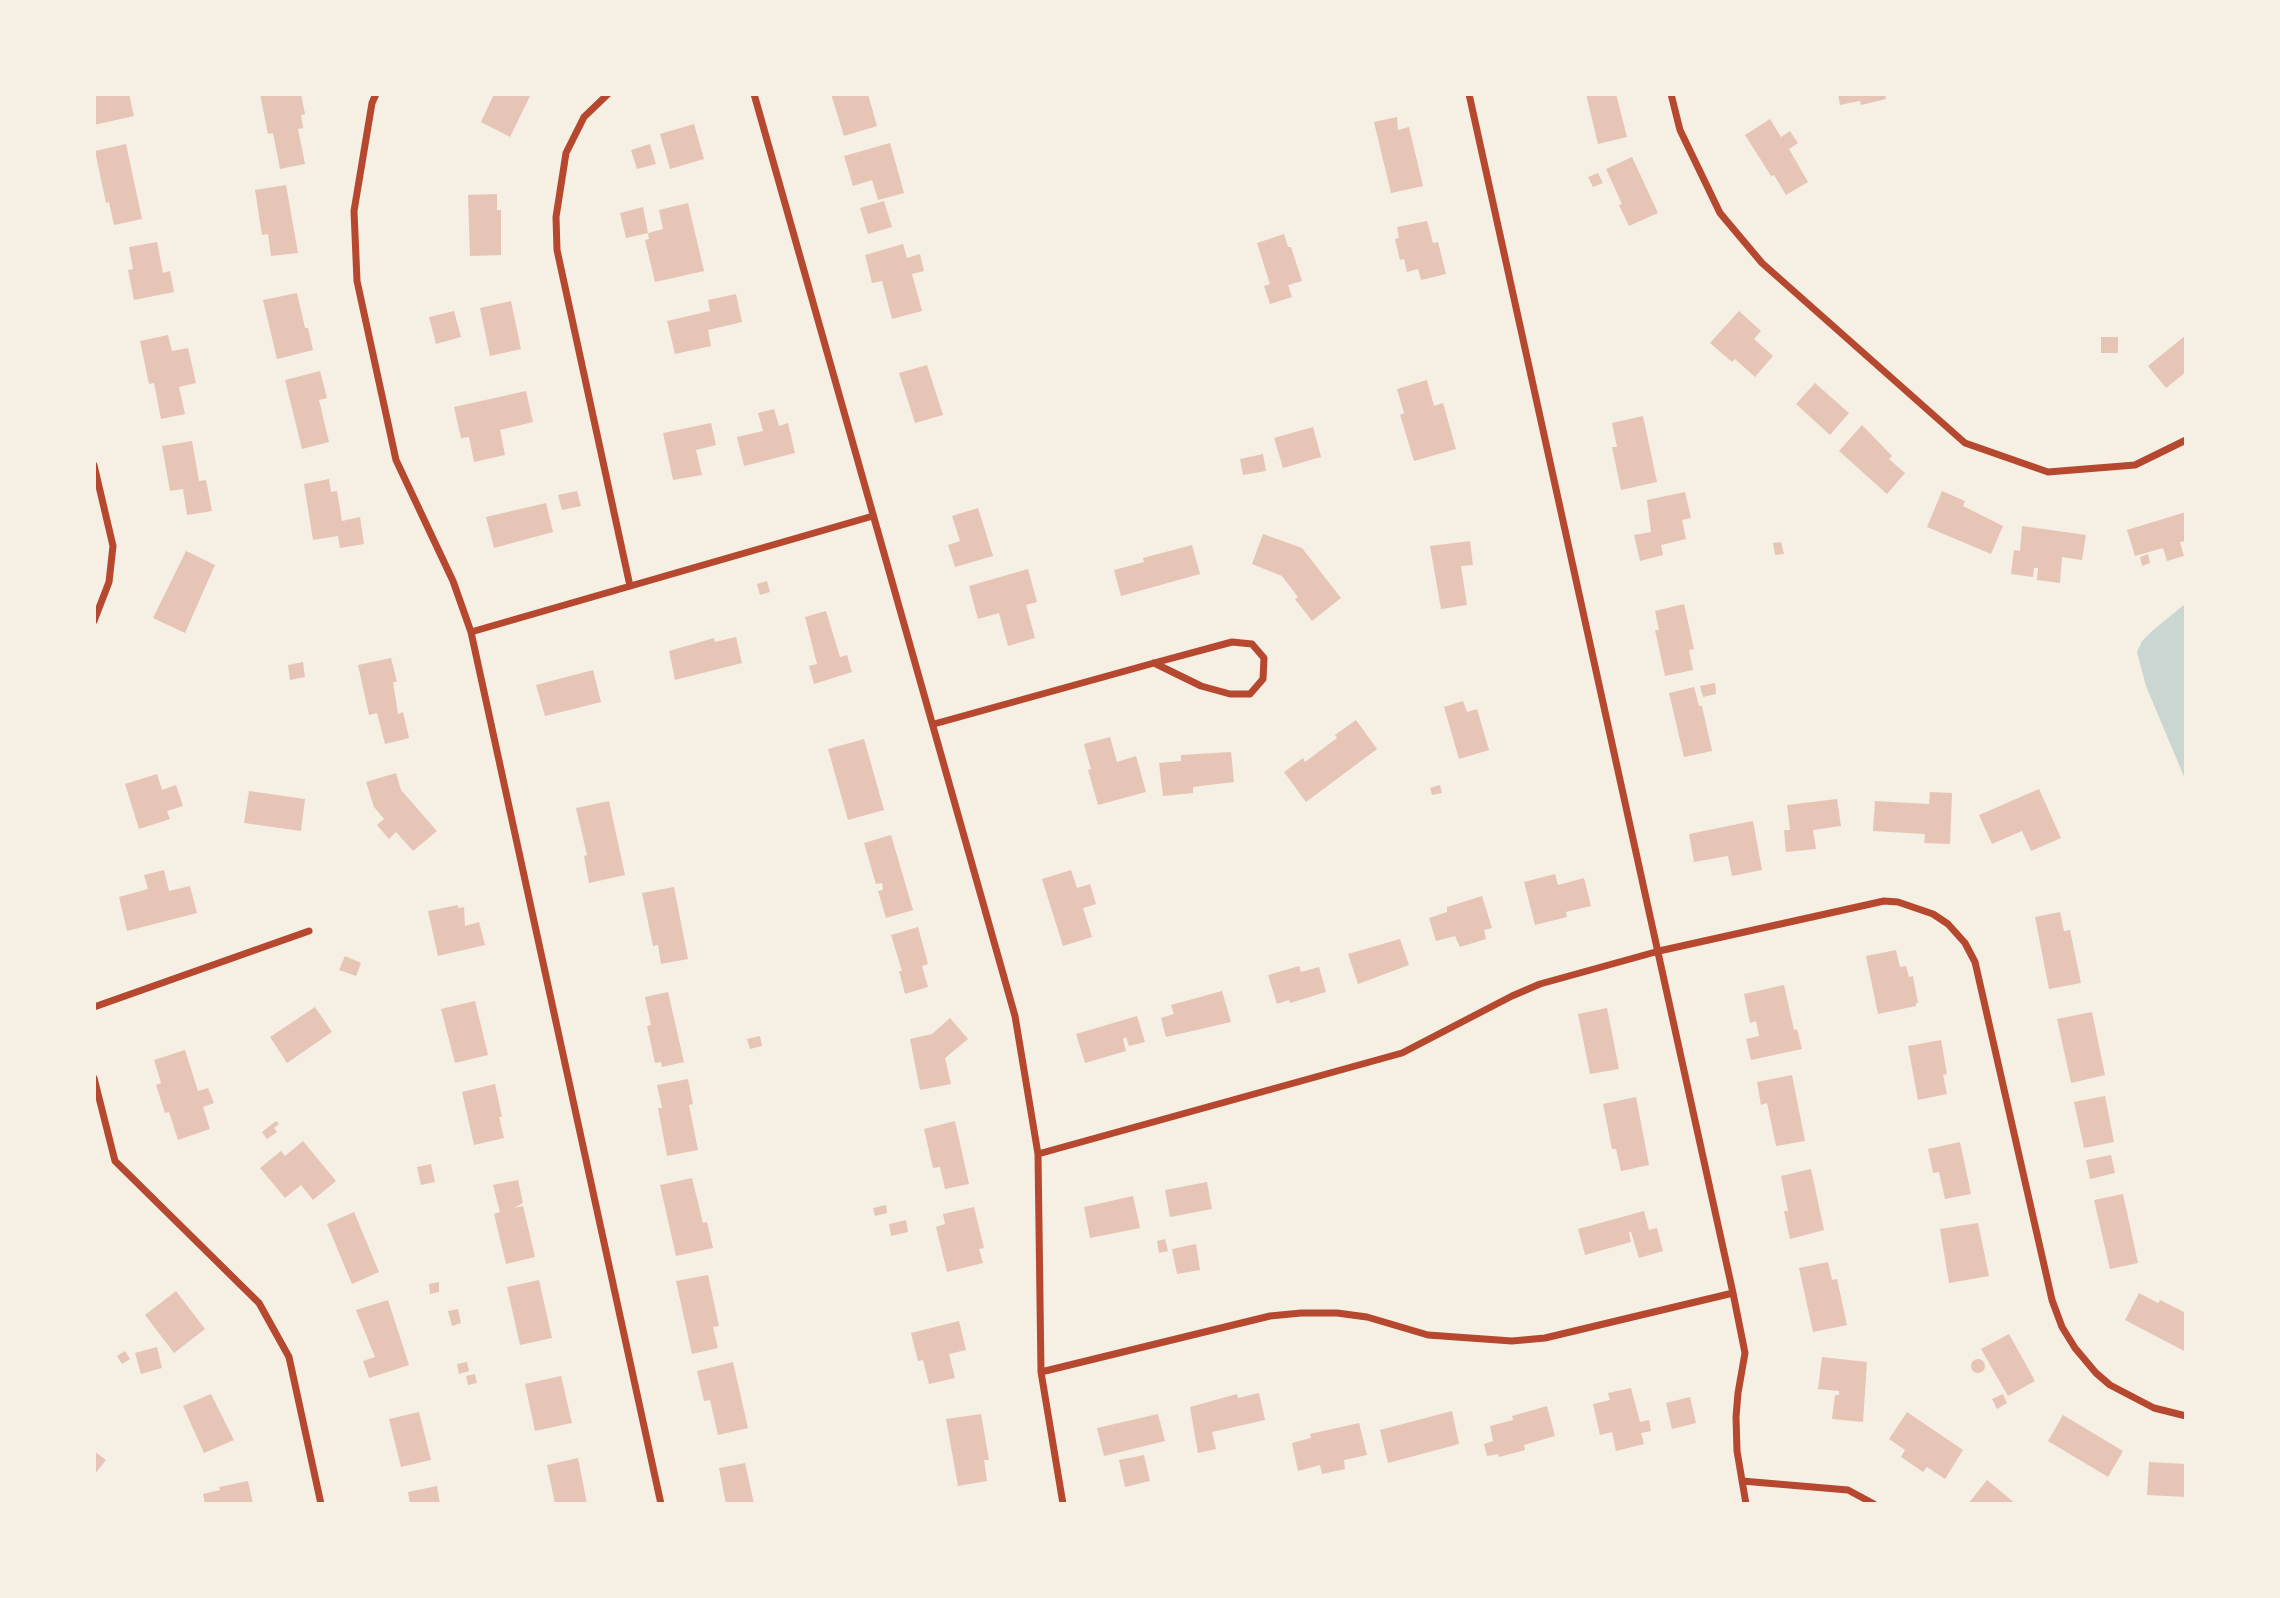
<!DOCTYPE html>
<style>
body{margin:0}
#map{position:relative;width:2280px;height:1598px;overflow:hidden;background:#f6efe4;font-family:"Sofia Sans Condensed",sans-serif}
canvas{display:block}
.frame{position:absolute;inset:0;border:96px solid #f6efe4;pointer-events:none}
</style>
<div id="map">
<canvas width="2280" height="1598"></canvas>
<div class="frame"></div>
</div>
<script>
const c = document.querySelector('canvas').getContext('2d');
c.lineJoin = 'round';
function fillPath(path, color) { c.fillStyle = color; c.fill(path, 'evenodd'); }
const shape = rows => new Path2D(rows.map(r => 'M' + r).join(''));
function stroke(path, color, width, dash) { c.strokeStyle = color; c.lineWidth = width; c.lineCap = dash ? 'butt' : 'round'; c.setLineDash(dash || []); c.stroke(path); }
fillPath(shape([
 [2185,604,2185,779,2146,686,2137,652,2142,641,2152,631]
]), '#c9d6d2');
fillPath(shape([
 [94,94,129,94,134,116,94,125],
 [260,94,301,94,305,114,301,115,303,128,298,129,305,164,280,169,273,133,268,134],
 [494,94,531,94,510,137,481,122],
 [831,94,868,94,877,126,844,136],
 [1586,94,1616,94,1627,137,1598,144],
 [1838,94,1885,94,1886,99,1861,105,1860,101,1840,105],
 [1397,117,1398,130,1409,127,1423,186,1391,193,1374,122],
 [1770,119,1781,137,1790,131,1798,143,1789,149,1808,182,1786,195,1774,175,1771,176,1745,135],
 [694,124,704,159,670,169,660,134],
 [890,143,904,193,878,200,872,180,853,186,844,156],
 [126,144,142,219,114,225,109,202,106,203,95,151],
 [650,144,656,164,637,169,631,150],
 [1632,157,1658,213,1629,226,1619,205,1622,204,1606,169],
 [1598,173,1603,183,1593,187,1588,177],
 [286,185,298,253,271,256,268,234,262,235,255,190],
 [497,194,497,210,501,210,501,255,470,256,468,195],
 [884,201,892,227,868,234,860,208],
 [688,203,704,271,655,282,645,240,649,239,648,233,626,238,620,213,643,207,648,233,663,229,659,210],
 [1427,221,1433,243,1438,242,1446,274,1421,280,1418,269,1407,272,1404,259,1400,260,1395,239,1399,238,1397,227],
 [1284,234,1288,247,1291,247,1302,281,1288,285,1292,297,1270,304,1264,286,1270,284,1257,243],
 [157,242,163,273,170,271,174,292,134,300,128,270,133,269,129,247],
 [903,244,907,258,920,254,924,271,912,274,922,311,892,319,882,281,872,283,865,255],
 [297,293,305,328,308,328,313,350,277,359,263,300],
 [736,294,742,322,708,330,711,346,675,354,667,321,710,311,708,300],
 [511,301,521,349,490,356,480,308],
 [454,311,461,337,436,344,429,317],
 [1739,311,1761,331,1754,339,1773,356,1755,377,1735,359,1732,362,1710,343],
 [168,335,172,351,188,348,196,383,179,387,185,414,161,419,154,383,149,384,140,341],
 [2186,335,2186,372,2166,388,2148,366],
 [2101,337,2118,337,2118,353,2101,353],
 [927,365,943,415,915,423,899,373],
 [320,371,327,398,319,400,329,442,302,449,285,380],
 [1427,380,1434,406,1443,403,1456,449,1414,461,1400,415,1404,413,1397,389],
 [1815,383,1849,413,1830,435,1796,404],
 [526,391,533,422,500,430,505,455,474,462,469,437,461,438,454,407],
 [774,409,779,426,788,423,795,453,744,466,737,437,763,431,758,413],
 [1643,416,1657,482,1621,490,1612,447,1617,447,1612,423],
 [711,423,716,445,696,450,702,475,673,480,663,433],
 [1862,425,1892,456,1889,459,1905,473,1887,494,1839,451],
 [1313,427,1321,457,1283,468,1274,438],
 [192,441,199,481,206,480,212,511,187,515,183,489,170,491,162,446],
 [1263,454,1266,471,1243,475,1240,459],
 [329,479,331,492,337,491,342,521,360,517,364,544,340,548,338,536,313,540,304,484],
 [577,491,581,506,562,510,558,495],
 [1942,491,1965,501,1963,506,2003,526,1991,554,1927,527],
 [1685,492,1691,518,1682,520,1686,539,1661,545,1663,555,1640,561,1634,535,1651,532,1647,500],
 [546,503,553,532,494,548,486,517],
 [978,508,993,556,955,567,948,545,960,541,952,516],
 [2186,512,2186,541,2180,542,2184,556,2167,561,2163,548,2135,556,2127,530],
 [2022,526,2086,535,2082,560,2062,557,2060,583,2037,580,2038,568,2034,568,2033,577,2011,574,2014,550,2020,551],
 [1263,534,1302,548,1341,598,1312,621,1295,599,1298,597,1282,576,1252,564],
 [1470,541,1473,565,1461,566,1467,605,1441,609,1430,546],
 [1781,542,1784,554,1775,555,1773,543],
 [1192,545,1200,574,1121,596,1114,570,1144,562,1143,558],
 [186,551,215,565,185,633,153,618],
 [2148,554,2150,563,2142,566,2140,557],
 [1028,569,1037,602,1026,605,1035,638,1008,646,999,613,978,619,969,586],
 [767,581,770,592,760,595,757,584],
 [1684,604,1694,649,1689,650,1693,670,1665,676,1655,630,1659,630,1655,611],
 [826,611,840,657,847,655,852,672,814,684,809,666,817,664,805,617],
 [736,637,742,663,675,680,669,651,714,638,715,642],
 [391,658,397,682,393,682,398,714,403,712,409,738,385,744,377,713,369,715,358,665],
 [303,662,305,677,290,680,288,665],
 [593,670,601,702,545,716,536,685],
 [1715,683,1716,694,1703,697,1700,686],
 [1694,687,1699,706,1702,706,1712,751,1684,757,1669,693],
 [1463,701,1467,712,1477,709,1489,750,1459,759,1444,707],
 [1356,720,1377,749,1306,802,1284,772,1303,758,1305,762,1337,738,1335,735],
 [1110,737,1117,762,1136,756,1146,792,1098,805,1088,770,1091,769,1084,744],
 [864,739,884,810,848,820,828,749],
 [1231,752,1234,782,1193,787,1193,793,1163,796,1159,763,1181,761,1181,755],
 [396,773,401,790,437,831,413,851,396,832,389,839,377,825,384,819,374,807,366,782],
 [157,774,162,790,176,785,183,806,167,811,170,819,139,829,125,784],
 [1440,785,1442,793,1432,795,1430,788],
 [2039,789,2061,838,2031,851,2022,831,1992,844,1979,815],
 [249,791,305,799,301,831,244,823],
 [1930,792,1952,793,1950,844,1924,843,1925,834,1873,831,1875,801,1929,804],
 [1837,799,1841,826,1813,830,1816,849,1786,852,1784,830,1790,830,1787,805],
 [609,801,625,875,589,883,584,856,587,855,576,808],
 [1753,821,1762,870,1732,876,1728,856,1694,862,1689,834],
 [891,835,913,910,886,918,878,891,883,890,882,883,876,884,864,843],
 [164,870,169,891,190,886,197,913,127,931,119,897,148,889,144,875],
 [1071,870,1077,888,1090,884,1096,904,1083,908,1092,937,1063,946,1042,879],
 [1555,874,1558,885,1584,878,1591,906,1566,912,1567,917,1535,925,1524,882],
 [674,887,688,959,661,964,658,945,653,946,642,893],
 [1482,896,1492,928,1484,930,1486,939,1460,947,1455,936,1436,941,1429,918,1447,912,1447,907],
 [458,905,458,908,464,907,465,926,479,922,485,945,438,956,428,911],
 [2060,912,2064,931,2070,930,2081,983,2049,989,2035,917],
 [918,927,928,964,922,966,928,987,905,994,899,971,902,971,891,935],
 [1400,939,1409,965,1358,984,1348,954],
 [1896,950,1900,967,1906,966,1909,977,1913,976,1918,1003,1916,1003,1916,1006,1878,1014,1866,956],
 [345,956,361,963,356,976,339,970],
 [1299,966,1301,972,1319,967,1326,992,1290,1003,1289,1000,1277,1004,1268,975],
 [1784,985,1794,1030,1797,1029,1802,1049,1751,1060,1746,1039,1759,1036,1756,1021,1750,1023,1744,994],
 [1222,991,1231,1022,1166,1037,1161,1018,1174,1014,1171,1005],
 [668,992,684,1062,662,1067,661,1062,655,1063,647,1026,651,1025,645,997],
 [475,1001,488,1055,455,1063,441,1009],
 [315,1007,332,1032,287,1063,270,1037],
 [1607,1008,1619,1069,1590,1074,1578,1014],
 [2092,1012,2105,1075,2071,1083,2057,1019],
 [1137,1016,1145,1042,1129,1046,1126,1037,1123,1039,1126,1051,1085,1063,1076,1034],
 [950,1018,968,1039,945,1058,951,1084,920,1090,910,1039,932,1034],
 [760,1036,762,1046,750,1049,747,1039],
 [1941,1040,1947,1074,1943,1075,1947,1094,1918,1100,1908,1046],
 [185,1050,198,1091,208,1088,214,1103,203,1107,210,1129,178,1140,169,1112,165,1113,156,1085,161,1083,154,1060],
 [1792,1075,1805,1141,1776,1146,1767,1103,1761,1105,1757,1082],
 [688,1079,693,1104,689,1105,698,1150,667,1156,658,1108,662,1108,657,1085],
 [495,1084,502,1117,499,1117,504,1138,474,1145,462,1092],
 [2105,1096,2114,1142,2084,1148,2074,1102],
 [1636,1097,1649,1165,1621,1171,1616,1149,1612,1149,1603,1104],
 [276,1121,279,1124,274,1128,277,1132,267,1139,262,1132],
 [955,1121,969,1184,945,1189,940,1167,933,1168,924,1129],
 [303,1141,336,1181,313,1200,301,1185,285,1198,260,1168,281,1151,285,1156],
 [1960,1142,1971,1194,1945,1199,1939,1172,1933,1173,1928,1149],
 [2111,1155,2115,1173,2090,1179,2086,1160],
 [431,1164,435,1182,421,1185,417,1167],
 [1811,1169,1824,1230,1790,1239,1784,1211,1788,1211,1781,1176],
 [692,1178,703,1223,707,1222,713,1248,676,1256,660,1185],
 [518,1180,523,1203,514,1208,523,1206,535,1257,506,1264,494,1214,500,1212,493,1185],
 [1207,1182,1212,1209,1170,1217,1165,1190],
 [2123,1194,2138,1263,2110,1269,2094,1200],
 [1133,1196,1140,1228,1090,1238,1084,1207],
 [886,1205,887,1213,875,1216,873,1208],
 [974,1207,984,1248,979,1249,983,1263,947,1272,936,1227,945,1224,943,1214],
 [1644,1211,1649,1230,1657,1228,1663,1251,1639,1258,1631,1232,1629,1232,1631,1242,1585,1255,1578,1229],
 [354,1212,379,1272,352,1284,327,1224],
 [906,1220,908,1232,891,1236,889,1224],
 [1978,1223,1989,1276,1949,1283,1940,1229],
 [1165,1239,1168,1251,1159,1253,1157,1241],
 [1196,1244,1200,1270,1177,1274,1172,1249],
 [1828,1262,1832,1280,1837,1279,1847,1325,1813,1332,1799,1268],
 [708,1275,719,1326,713,1327,718,1348,692,1354,676,1281],
 [539,1280,552,1338,520,1345,507,1287],
 [439,1282,439,1292,430,1294,429,1284],
 [176,1291,205,1329,174,1353,145,1315],
 [2139,1293,2158,1303,2160,1300,2186,1313,2186,1352,2125,1320],
 [388,1300,409,1365,369,1378,363,1361,375,1357,356,1310],
 [458,1309,461,1323,452,1326,448,1311],
 [959,1321,966,1350,949,1354,955,1378,929,1384,923,1360,918,1361,911,1333],
 [2009,1334,2035,1381,2008,1396,1981,1349],
 [157,1347,162,1368,141,1374,135,1353],
 [125,1351,130,1359,122,1364,117,1356],
 [1822,1357,1867,1362,1863,1422,1832,1419,1835,1395,1839,1395,1839,1391,1818,1389],
 '1971 1366a7 7 0 1 1 14 0a7 7 0 1 1-14 0Z',
 [467,1362,469,1371,459,1374,457,1364],
 [733,1362,748,1428,718,1435,710,1400,704,1401,697,1371],
 [475,1374,477,1383,468,1385,466,1376],
 [561,1376,572,1423,535,1431,525,1384],
 [1631,1388,1640,1422,1649,1420,1651,1431,1641,1433,1644,1444,1616,1451,1612,1432,1600,1435,1593,1404,1610,1400,1608,1393],
 [1259,1393,1265,1420,1212,1432,1216,1449,1198,1453,1190,1407,1237,1394,1238,1398],
 [211,1394,234,1440,204,1453,183,1406],
 [2003,1394,2007,1403,1997,1409,1992,1399],
 [1690,1397,1696,1423,1672,1429,1666,1403],
 [1547,1406,1555,1436,1524,1445,1525,1450,1499,1457,1498,1454,1487,1456,1484,1444,1493,1441,1490,1426,1513,1420,1512,1416],
 [1452,1411,1459,1444,1388,1463,1380,1430],
 [419,1412,431,1460,401,1467,389,1419],
 [1907,1412,1963,1450,1945,1479,1927,1467,1923,1472,1901,1457,1905,1450,1889,1439],
 [981,1414,989,1460,984,1460,987,1481,958,1486,946,1419],
 [1158,1414,1165,1441,1104,1456,1097,1428],
 [2063,1415,2123,1451,2108,1477,2048,1441],
 [1359,1423,1367,1455,1344,1460,1345,1469,1322,1474,1320,1465,1298,1471,1292,1443,1311,1438,1310,1434],
 [94,1451,106,1460,94,1475],
 [1144,1455,1150,1481,1125,1487,1119,1460],
 [578,1458,587,1504,555,1504,547,1465],
 [2149,1462,2186,1464,2186,1497,2147,1495],
 [745,1463,754,1504,726,1504,719,1468],
 [1987,1480,2016,1504,1968,1504],
 [248,1481,253,1504,205,1504,203,1494,220,1490,219,1487],
 [437,1486,440,1504,410,1504,408,1492]
]), '#e6c5b7');
stroke(shape([
 [376,94,372,103,354,211,357,281,396,460,453,581,471,632,661,1504],
 [608,94,584,117,566,153,556,217,557,250,630,586],
 [754,94,1015,1016,1038,1154,1041,1372,1063,1504],
 [1469,94,1733,1293,1745,1353,1738,1393,1736,1417,1737,1451,1746,1504],
 [1671,94,1680,130,1720,213,1762,263,1965,443,2048,472,2135,465,2186,440],
 [94,465,113,546,109,582,94,621],
 [471,632,873,516],
 [934,724,1154,663,1232,642,1252,644,1264,658,1263,679,1250,694,1230,694,1201,686,1154,663],
 [94,1007,309,931],
 [94,1078,115,1161,259,1303,289,1357,321,1504],
 [1038,1154,1402,1053,1512,996,1540,984,1659,951,1884,901,1898,902,1933,914,1948,924,1965,943,1975,962,2052,1300,2062,1327,2075,1348,2096,1373,2110,1385,2154,1408,2186,1416],
 [1041,1372,1270,1316,1301,1313,1337,1313,1367,1317,1428,1335,1512,1341,1545,1338,1733,1293],
 [1742,1481,1848,1490,1874,1504]
]), '#b5482f', 7);
</script>
